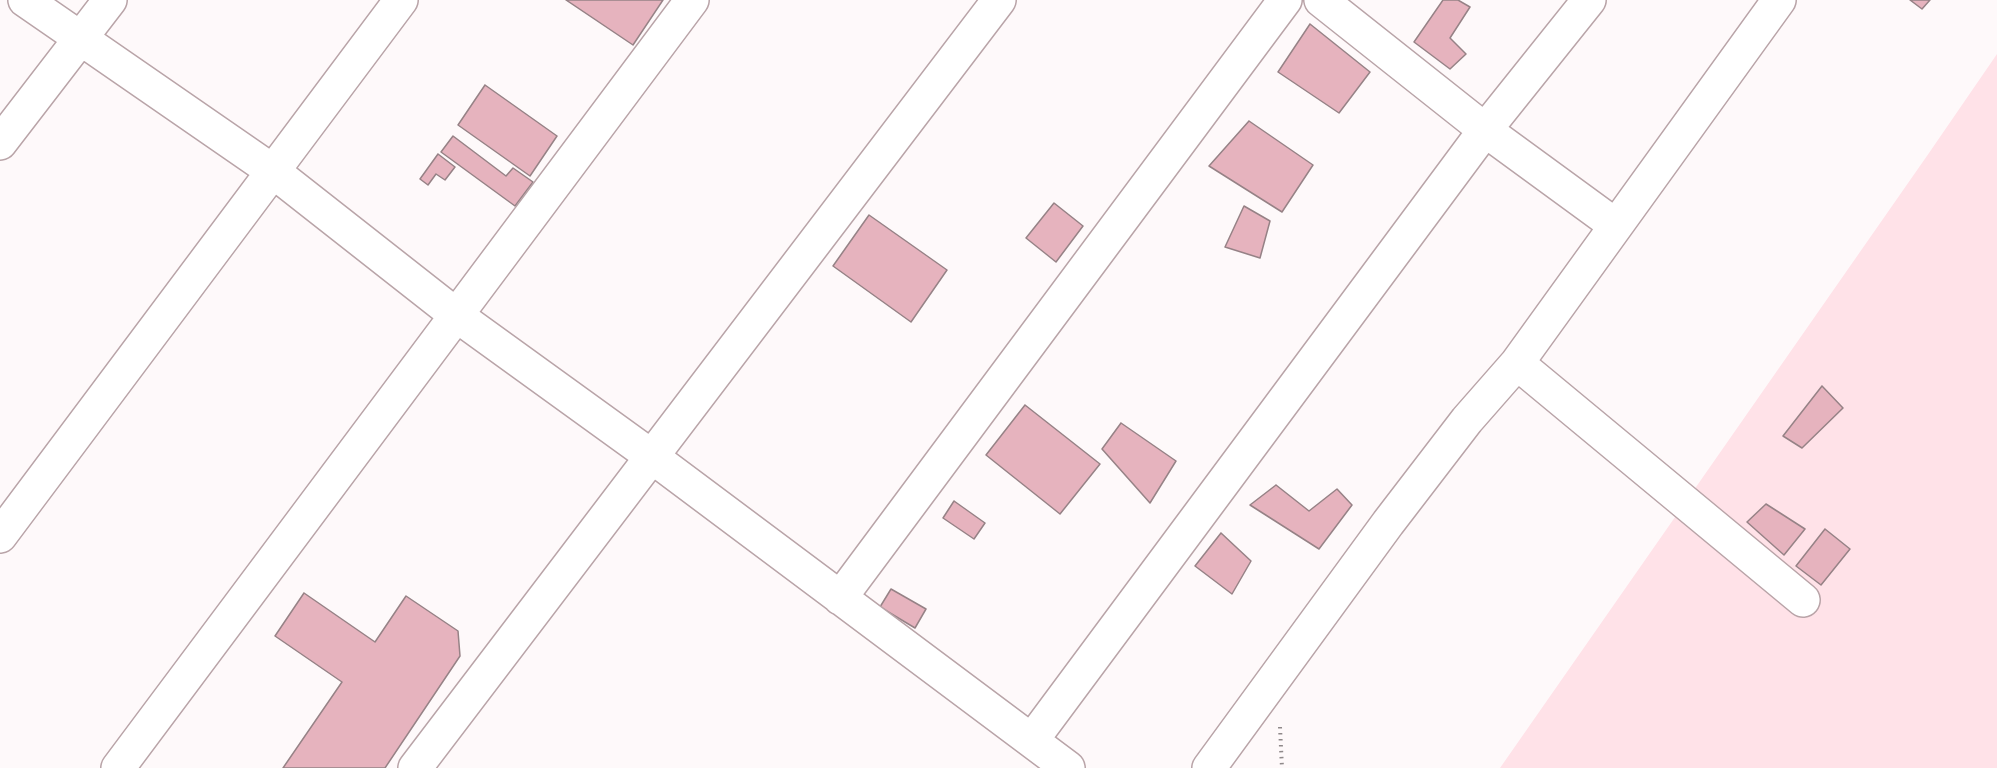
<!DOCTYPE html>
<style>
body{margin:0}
canvas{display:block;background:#fef9fa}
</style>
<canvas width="1997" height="768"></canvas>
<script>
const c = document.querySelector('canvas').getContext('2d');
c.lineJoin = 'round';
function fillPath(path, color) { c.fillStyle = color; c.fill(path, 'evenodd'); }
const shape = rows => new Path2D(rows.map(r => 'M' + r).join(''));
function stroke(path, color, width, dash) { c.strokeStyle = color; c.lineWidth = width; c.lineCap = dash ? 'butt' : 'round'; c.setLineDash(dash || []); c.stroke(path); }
fillPath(shape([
 [1997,54,1997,768,1500,768,1929,153]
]), '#ffe2e8');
const building = shape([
 [566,0,663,0,633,45,566,0],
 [1443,0,1458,0,1470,7,1450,38,1466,54,1450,69,1414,42,1443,0],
 [1910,0,1930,0,1922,9,1910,0],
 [1310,24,1370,72,1339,113,1278,72,1310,24],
 [485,85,557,136,530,176,458,125,485,85],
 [1249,121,1313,165,1282,212,1209,166,1249,121],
 [453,136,506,176,513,168,533,182,515,206,441,152,453,136],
 [438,154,455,167,445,180,436,174,428,185,420,179,438,154],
 [1054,203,1083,226,1056,262,1026,238,1054,203],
 [1244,206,1270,221,1260,258,1225,247,1244,206],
 [869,215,947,270,911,322,833,266,869,215],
 [1822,386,1843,408,1802,448,1783,436,1822,386],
 [1025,405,1100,464,1060,514,986,455,1025,405],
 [1121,423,1176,461,1150,503,1102,449,1121,423],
 [1276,485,1309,511,1337,489,1352,505,1319,549,1250,505,1276,485],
 [954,501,985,523,974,539,943,518,954,501],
 [1766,504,1805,529,1784,555,1747,522,1766,504],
 [1825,529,1850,549,1821,585,1796,566,1825,529],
 [1221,533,1251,561,1232,594,1195,566,1221,533],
 [891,589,926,609,915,628,880,607,891,589],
 [304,593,375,642,406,596,458,631,460,656,385,768,283,768,342,682,275,636,304,593]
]);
fillPath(building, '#e6b3be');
stroke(building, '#968286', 1.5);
const minor = shape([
 [25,0,274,172,456,315,651,456,1068,768],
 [1321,0,1485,130,1615,225],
 [0,143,110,0],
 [1517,363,1779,0],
 [0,536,401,0],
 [840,598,1285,0],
 [1032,740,1485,130,1589,0],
 [118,768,692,0],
 [415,768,999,0],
 [1209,768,1388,523,1467,420,1517,363,1803,600]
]);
stroke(minor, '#b9a4a8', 36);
stroke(shape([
 [1280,727,1282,768]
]), '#8f898a', 4, [1.5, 4.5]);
stroke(minor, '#fff', 33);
</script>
